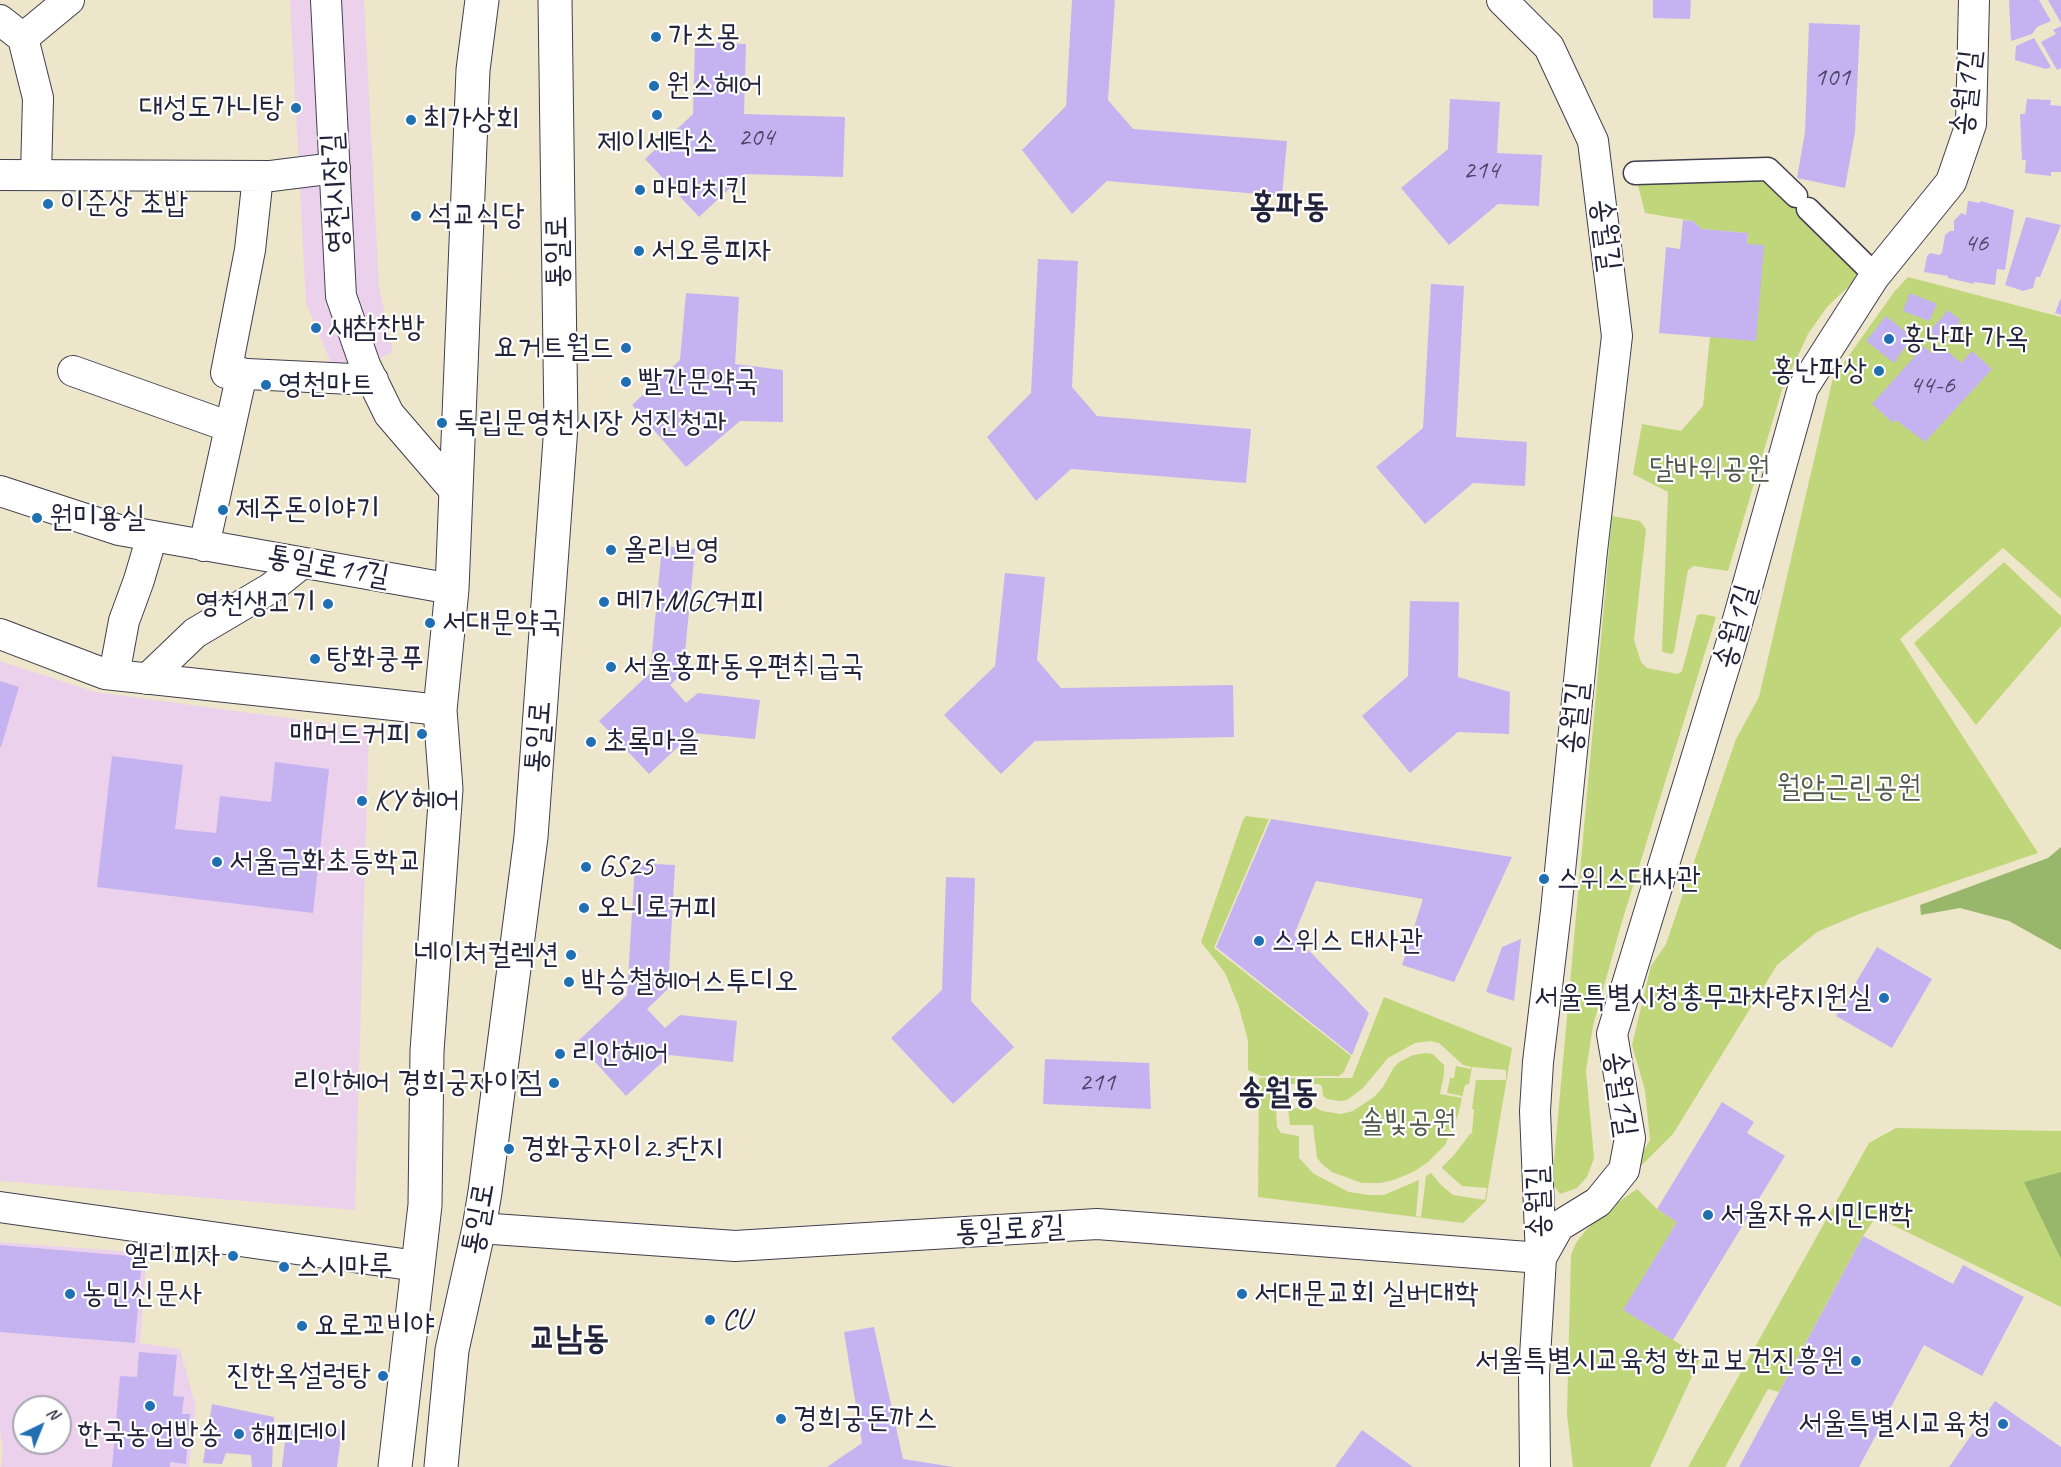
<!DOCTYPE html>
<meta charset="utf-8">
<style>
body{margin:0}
#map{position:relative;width:2061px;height:1467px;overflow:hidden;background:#eee6ca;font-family:Caveat,sans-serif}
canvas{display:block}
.north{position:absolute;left:12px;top:1395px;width:60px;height:60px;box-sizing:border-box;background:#fff;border:2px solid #a7a7b1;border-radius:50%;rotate:43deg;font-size:16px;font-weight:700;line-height:24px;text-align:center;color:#22223b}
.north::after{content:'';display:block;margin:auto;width:21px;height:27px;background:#1f6fb2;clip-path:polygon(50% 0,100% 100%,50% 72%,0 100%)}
</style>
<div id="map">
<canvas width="2061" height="1467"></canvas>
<div class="north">N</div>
</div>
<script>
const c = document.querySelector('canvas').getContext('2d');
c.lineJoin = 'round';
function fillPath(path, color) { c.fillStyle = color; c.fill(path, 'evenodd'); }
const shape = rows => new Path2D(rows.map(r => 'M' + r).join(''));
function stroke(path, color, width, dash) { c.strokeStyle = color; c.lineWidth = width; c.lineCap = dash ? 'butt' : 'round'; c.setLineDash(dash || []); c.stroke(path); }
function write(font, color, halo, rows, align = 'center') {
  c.font = font + ' Caveat,"Poor Story",sans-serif'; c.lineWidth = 4.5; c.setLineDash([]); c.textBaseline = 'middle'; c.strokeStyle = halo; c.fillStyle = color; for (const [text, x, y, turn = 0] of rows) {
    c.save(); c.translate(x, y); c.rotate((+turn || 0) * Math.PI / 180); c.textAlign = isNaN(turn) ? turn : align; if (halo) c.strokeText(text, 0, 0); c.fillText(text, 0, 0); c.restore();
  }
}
fillPath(shape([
 [290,0,364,0,379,287,393,352,365,365,334,370,306,303],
 [0,661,95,692,369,729,355,1210,0,1181],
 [0,1242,147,1253,140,1343,180,1349,196,1407,189,1467,1,1467,3,1451,0,1429],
 [24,1407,60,1407,60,1443,24,1443]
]), '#ebd1eb');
fillPath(shape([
 [1768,169,1789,204,1868,268,1827,307,1808,334,1782,390,1728,571,1694,566,1688,570,1674,652,1671,654,1663,652,1662,650,1668,492,1633,474,1642,424,1681,431,1703,406,1710,337,1747,244,1748,233,1702,229,1693,221,1645,213,1635,173],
 [1908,277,2061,317,2061,599,2003,548,1900,639,2038,853,1859,914,1817,932,1777,965,1673,1134,1626,1181,1650,1140,1645,1090,1632,1045,1651,966,1666,944,1736,739,1759,697,1833,378,1894,292],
 [1612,516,1640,521,1646,529,1634,640,1641,662,1647,668,1678,674,1682,671,1697,615,1702,614,1716,617,1621,925,1593,1026,1586,1071,1594,1158,1587,1177,1577,1188,1560,1194,1552,1183],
 [2004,562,2061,616,2061,626,1976,725,1914,643],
 [1246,816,1269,819,1214,948,1351,1056,1344,1072,1339,1076,1261,1076,1248,1070,1248,1041,1239,1007,1225,973,1201,942,1243,820],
 [1384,997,1512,1048,1486,1201,1463,1223,1258,1197,1259,1078,1352,1078],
 [1430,1041,1439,1043,1463,1065,1471,1067,1471,1069,1456,1066,1454,1078,1450,1078,1447,1093,1462,1096,1462,1098,1440,1094,1444,1074,1444,1065,1433,1054,1426,1053,1413,1055,1401,1061,1394,1067,1383,1087,1374,1097,1353,1111,1341,1114,1322,1111,1309,1104,1309,1095,1297,1094,1296,1092,1284,1092,1284,1084,1319,1084,1322,1086,1323,1096,1327,1099,1340,1101,1347,1100,1363,1088,1388,1058,1415,1043],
 [1472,1067,1506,1070,1506,1080,1476,1080,1472,1109,1474,1109,1472,1133,1470,1134,1454,1155,1442,1167,1443,1169,1462,1186,1487,1188,1485,1200,1453,1195,1440,1184,1431,1173,1426,1176,1421,1217,1416,1216,1419,1180,1384,1195,1369,1195,1349,1192,1314,1174,1299,1158,1299,1136,1281,1133,1277,1127,1275,1093,1295,1092,1297,1108,1288,1109,1290,1125,1313,1125,1317,1158,1323,1165,1332,1172,1362,1183,1380,1183,1394,1180,1415,1171,1428,1162,1445,1145,1458,1115,1465,1085,1469,1084],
 [1896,1128,2061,1131,2061,1307,1876,1217,1863,1236,1779,1392,1768,1389,1725,1467,1688,1467,1869,1143],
 [1637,1189,1657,1209,1677,1222,1624,1310,1701,1357,1650,1467,1573,1467,1567,1414,1571,1255,1576,1243,1586,1230,1606,1211]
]), '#c0d67a');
fillPath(shape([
 [2061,847,2061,950,2009,921,1960,908,1921,915,1920,905,2048,858],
 [2061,1172,2061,1259,2024,1182]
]), '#98b76a');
fillPath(shape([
 [1072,0,1115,0,1108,100,1133,129,1287,141,1282,196,1107,181,1072,214,1022,150,1066,106],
 [1653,0,1691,0,1690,19,1653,18],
 [2009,0,2039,0,2051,21,2037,27,2032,34,2011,41],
 [2048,0,2061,0,2061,23],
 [1809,23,1860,25,1855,132,1845,188,1797,178,1805,132],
 [2061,26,2061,68,2057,70,2041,42,2056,34,2053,30],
 [2034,38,2051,67,2046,69,2015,60,2016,46],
 [695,42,746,44,744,114,845,117,843,177,745,174,699,217,645,159,693,114],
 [1450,99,1500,102,1497,153,1542,155,1539,206,1498,204,1449,245,1401,188,1448,149],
 [2027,99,2051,100,2050,105,2061,106,2061,172,2051,172,2051,176,2025,173,2026,160,2022,160,2020,114,2025,114],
 [1968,201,1980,203,1980,201,2014,210,2005,270,1997,269,1995,285,1974,282,1974,284,1948,278,1948,276,1924,272,1927,256,1930,253,1939,255,1942,253,1945,235,1950,231,1954,231,1954,221,1961,213,1966,215],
 [2026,217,2061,225,2040,277,2036,277,2033,288,2023,291,2005,285],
 [1683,220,1693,221,1702,229,1748,233,1747,244,1764,245,1756,341,1659,333,1666,247,1680,249],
 [1038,259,1078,261,1072,387,1097,416,1251,429,1246,483,1071,469,1036,501,987,437,1031,393],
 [1431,284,1464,286,1456,437,1527,442,1525,486,1473,483,1425,524,1376,467,1423,428],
 [686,293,739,297,735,364,783,370,783,422,740,421,686,467,632,405,680,360],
 [1910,293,1937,304,1929,321,1903,311],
 [2061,298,2061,315,2055,313],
 [1948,310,1960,320,1958,323,1966,331,1956,342,1947,335,1941,342,1930,331],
 [1886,316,1912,337,1894,363,1866,341],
 [1924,346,1931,353,1937,346,1945,353,1947,351,1961,363,1972,351,1992,369,1925,442,1896,420,1893,423,1872,404],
 [662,546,695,549,683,673,670,685,686,703,698,693,760,700,755,739,693,733,649,774,599,721,650,673],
 [1005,573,1045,577,1037,660,1061,688,1233,685,1234,737,1035,741,1001,774,944,715,995,666],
 [1410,601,1459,602,1458,677,1510,692,1509,734,1458,732,1410,773,1362,716,1408,676],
 [0,681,19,687,1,747,0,747],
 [112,756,183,765,175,829,216,833,220,796,271,802,275,762,329,769,313,913,97,887],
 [1271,819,1512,857,1454,982,1402,965,1423,899,1316,881,1294,935,1369,1013,1352,1055,1216,947],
 [635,863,675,865,668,989,647,1009,665,1028,680,1015,737,1021,733,1062,670,1055,626,1096,577,1042,627,995],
 [946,877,975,878,971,1001,1014,1047,953,1104,891,1038,942,990],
 [1521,939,1514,1001,1486,992,1502,947],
 [1877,947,1932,979,1892,1048,1836,1016],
 [1045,1059,1149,1063,1151,1109,1043,1104],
 [1722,1102,1754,1122,1747,1133,1785,1156,1673,1340,1623,1310,1677,1222,1657,1209],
 [1863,1236,1953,1284,1963,1265,2024,1297,1982,1376,1924,1345,1859,1467,1739,1467],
 [0,1245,142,1257,135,1343,0,1332],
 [874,1327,903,1459,954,1467,827,1467,862,1443,844,1332],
 [139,1352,177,1355,173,1396,184,1397,182,1414,190,1414,186,1464,170,1462,170,1467,112,1467,120,1376,137,1377],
 [1995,1401,2061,1447,2061,1467,1949,1467],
 [212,1404,274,1417,272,1467,252,1467,251,1455,226,1453,222,1464,203,1463],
 [287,1423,342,1429,337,1467,282,1467],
 [1362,1430,1413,1467,1335,1467]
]), '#c5b3f1');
const pedestrian = shape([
 [1635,173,1768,169,1796,196],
 [1808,209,1868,268]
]);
const minor = shape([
 [326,0,341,296,365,365,389,414,456,492],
 [1502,0,1549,47,1593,141,1617,336,1592,551,1556,911,1538,1062,1535,1111,1541,1258,1534,1373,1535,1467],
 [0,20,23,38,38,98,36,175],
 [23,38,69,0],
 [0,175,271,176,335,168],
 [258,176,250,250,226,373,373,380],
 [73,371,230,427],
 [0,491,119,530,452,589],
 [204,546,242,373],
 [0,634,105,674,440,710],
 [114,675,124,621,139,580,152,536],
 [147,679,195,633,271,588,302,563],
 [0,1207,417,1266],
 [479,1228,735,1246,1097,1224,1541,1258,1559,1226,1598,1202,1624,1170,1630,1138,1612,1034,1730,648,1803,388,1874,277,1951,182,1971,124,1974,0]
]);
const primary = shape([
 [395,1467,425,1205,427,1051,446,789,440,710,452,589,473,70,482,0],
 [441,1467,452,1350,479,1228,485,1192,531,837,561,426,555,0]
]);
stroke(pedestrian, '#413f50', 25);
stroke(minor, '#413f50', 32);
stroke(primary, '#413f50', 35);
stroke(pedestrian, '#fff', 22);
stroke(minor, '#fff', 30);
stroke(primary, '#fff', 33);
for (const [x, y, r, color] of [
 [656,37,6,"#1f6fb2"],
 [654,86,6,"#1f6fb2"],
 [296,108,6,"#1f6fb2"],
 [657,115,6,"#1f6fb2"],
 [411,120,6,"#1f6fb2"],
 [640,190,6,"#1f6fb2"],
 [48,204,6,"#1f6fb2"],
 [416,216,6,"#1f6fb2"],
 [639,251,6,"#1f6fb2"],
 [316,328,6,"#1f6fb2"],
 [1889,339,6,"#1f6fb2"],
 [626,348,6,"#1f6fb2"],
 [1879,371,6,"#1f6fb2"],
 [626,382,6,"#1f6fb2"],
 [266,385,6,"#1f6fb2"],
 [442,423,6,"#1f6fb2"],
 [223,510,6,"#1f6fb2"],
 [37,518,6,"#1f6fb2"],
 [611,550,6,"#1f6fb2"],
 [604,602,6,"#1f6fb2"],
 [328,604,6,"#1f6fb2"],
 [430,623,6,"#1f6fb2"],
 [315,659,6,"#1f6fb2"],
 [611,667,6,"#1f6fb2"],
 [422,734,6,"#1f6fb2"],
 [591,742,6,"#1f6fb2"],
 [362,801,6,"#1f6fb2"],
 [217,862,6,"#1f6fb2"],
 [586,867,6,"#1f6fb2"],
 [1544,879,6,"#1f6fb2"],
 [584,908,6,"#1f6fb2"],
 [1259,941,6,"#1f6fb2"],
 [571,955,6,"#1f6fb2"],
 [569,982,6,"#1f6fb2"],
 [1884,998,6,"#1f6fb2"],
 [560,1054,6,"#1f6fb2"],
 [554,1083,6,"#1f6fb2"],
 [509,1149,6,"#1f6fb2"],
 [1708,1215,6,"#1f6fb2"],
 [233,1256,6,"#1f6fb2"],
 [284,1267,6,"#1f6fb2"],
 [70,1294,6,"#1f6fb2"],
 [1242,1294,6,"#1f6fb2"],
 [710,1320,6,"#1f6fb2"],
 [302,1326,6,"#1f6fb2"],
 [1856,1361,6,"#1f6fb2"],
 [383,1376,6,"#1f6fb2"],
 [150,1406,6,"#1f6fb2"],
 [781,1419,6,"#1f6fb2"],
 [2003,1424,6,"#1f6fb2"],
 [239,1434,6,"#1f6fb2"]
]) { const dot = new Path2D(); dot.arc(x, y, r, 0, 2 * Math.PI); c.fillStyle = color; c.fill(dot); stroke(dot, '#fff', 2); }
write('27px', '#4b4668', null, [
 ["101",1832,78],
 ["204",756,138],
 ["214",1481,171],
 ["46",1976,244],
 ["44-6",1932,386],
 ["211",1097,1083]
]);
write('30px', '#22223b', '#fff', [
 ["가츠몽",668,37],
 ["원스헤어",666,86],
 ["대성도가니탕",284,108,"right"],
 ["최가상회",423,120],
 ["제이세탁소",657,143,"center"],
 ["마마치킨",652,190],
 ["이준상 초밥",60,204],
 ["석교식당",428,216],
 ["서오릉피자",651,251],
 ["새참찬방",328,328],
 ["홍난파 가옥",1901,339],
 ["요거트월드",614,348,"right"],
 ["홍난파상",1867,371,"right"],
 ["빨간문약국",638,382],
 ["영천마트",278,385],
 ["독립문영천시장 성진청과",454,423],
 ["제주돈이야기",235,510],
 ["원미용실",49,518],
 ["올리브영",623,550],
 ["메가MGC커피",616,602],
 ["영천생고기",316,604,"right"],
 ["서대문약국",442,623],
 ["탕화쿵푸",327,659],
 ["서울홍파동우편취급국",623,667],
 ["매머드커피",410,734,"right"],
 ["초록마을",603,742],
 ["KY 헤어",374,801],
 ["서울금화초등학교",229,862],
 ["GS25",598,867],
 ["스위스대사관",1556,879],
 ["오니로커피",596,908],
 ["스위스 대사관",1271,941],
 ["네이처컬렉션",559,955,"right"],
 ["박승철헤어스투디오",581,982],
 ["서울특별시청총무과차량지원실",1872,998,"right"],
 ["리안헤어",572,1054],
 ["리안헤어 경희궁자이점",542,1083,"right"],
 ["경화궁자이2.3단지",521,1149],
 ["서울자유시민대학",1720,1215],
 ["엘리피자",221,1256,"right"],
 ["스시마루",296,1267],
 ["농민신문사",82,1294],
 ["서대문교회 실버대학",1254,1294],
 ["CU",722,1320],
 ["요로꼬비야",314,1326],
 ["서울특별시교육청 학교보건진흥원",1844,1361,"right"],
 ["진한옥설렁탕",371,1376,"right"],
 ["경희궁돈까스",793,1419],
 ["서울특별시교육청",1991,1424,"right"],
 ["한국농업방송",150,1434,"center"],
 ["해피데이",251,1434]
], 'left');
write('30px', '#22223b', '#fff', [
 ["송월1길",1967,93,-84],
 ["영천시장길",336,193,-93],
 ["송월길",1605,235,83],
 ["통일로",558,252,-91],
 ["통일로11길",328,567,10],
 ["송월1길",1736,627,-74],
 ["송월길",1575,718,-84],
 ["통일로",539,737,-86],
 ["송월1길",1620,1094,82],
 ["송월길",1539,1202,-92],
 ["통일로",479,1219,-80],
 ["통일로8길",1010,1230,-3]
]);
write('30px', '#51584e', '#fff', [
 ["달바위공원",1710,469],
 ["월암근린공원",1849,788],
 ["솔빛공원",1408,1123]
]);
write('bold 33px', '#22223b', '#fff', [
 ["홍파동",1289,207],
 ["송월동",1278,1093],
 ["교남동",569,1339]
]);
</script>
